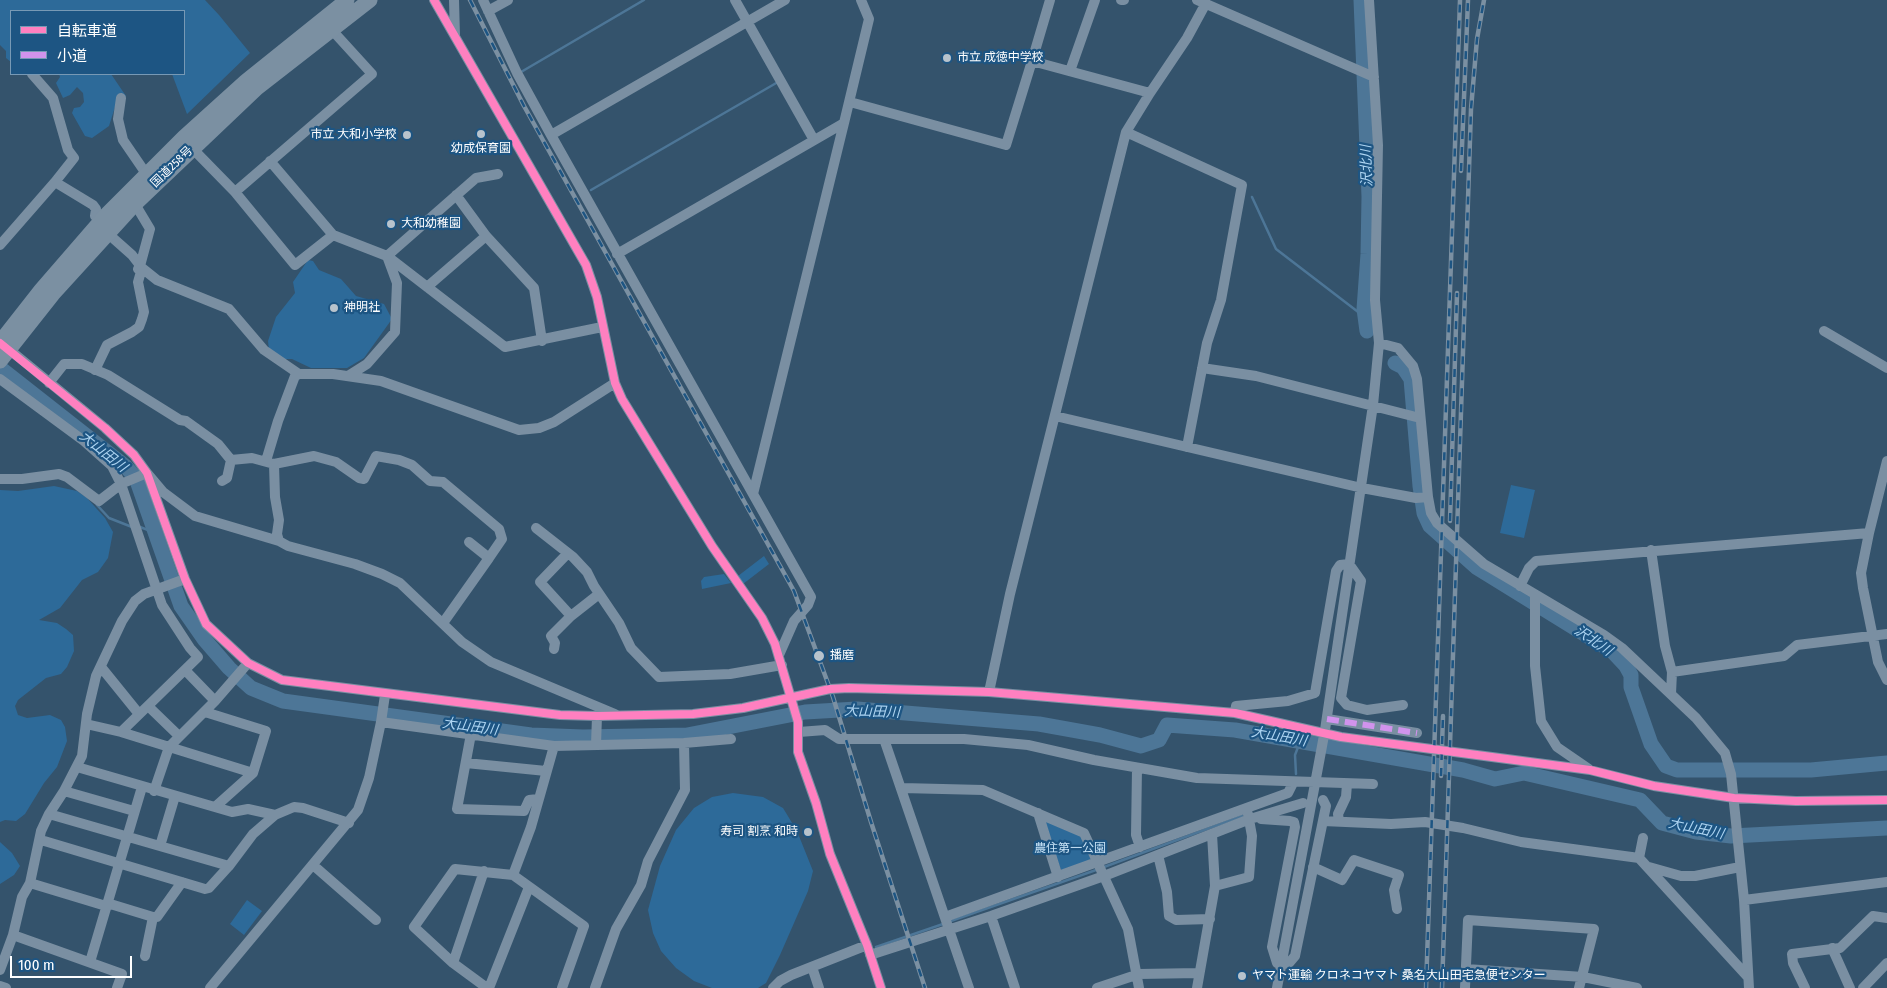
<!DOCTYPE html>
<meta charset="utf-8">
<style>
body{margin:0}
#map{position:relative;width:1887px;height:988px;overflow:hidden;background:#34536c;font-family:"Fira Sans Condensed","Noto Sans JP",sans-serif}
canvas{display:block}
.legend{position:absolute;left:10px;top:10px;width:175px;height:65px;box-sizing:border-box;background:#1d5583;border:1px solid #7799b5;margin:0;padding:6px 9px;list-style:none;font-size:15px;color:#fff}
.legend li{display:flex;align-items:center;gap:10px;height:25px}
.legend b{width:25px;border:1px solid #7799b5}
.scale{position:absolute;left:10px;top:956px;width:122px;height:22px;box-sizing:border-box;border:2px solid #fff;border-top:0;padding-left:6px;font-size:15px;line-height:18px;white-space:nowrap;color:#fff;-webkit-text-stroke:4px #1d5583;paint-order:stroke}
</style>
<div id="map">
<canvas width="1887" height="988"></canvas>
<ul class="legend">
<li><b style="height:6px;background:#ff80c0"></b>自転車道</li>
<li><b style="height:6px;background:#d193ec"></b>小道</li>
</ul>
<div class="scale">100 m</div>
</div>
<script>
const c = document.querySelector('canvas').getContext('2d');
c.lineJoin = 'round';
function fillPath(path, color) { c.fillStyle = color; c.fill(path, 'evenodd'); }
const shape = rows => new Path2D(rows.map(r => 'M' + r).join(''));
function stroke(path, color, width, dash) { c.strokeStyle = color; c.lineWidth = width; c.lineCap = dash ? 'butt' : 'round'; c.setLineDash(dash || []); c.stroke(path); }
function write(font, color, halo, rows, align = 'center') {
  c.font = font + ' "Fira Sans Condensed","Noto Sans JP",sans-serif'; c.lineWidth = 4.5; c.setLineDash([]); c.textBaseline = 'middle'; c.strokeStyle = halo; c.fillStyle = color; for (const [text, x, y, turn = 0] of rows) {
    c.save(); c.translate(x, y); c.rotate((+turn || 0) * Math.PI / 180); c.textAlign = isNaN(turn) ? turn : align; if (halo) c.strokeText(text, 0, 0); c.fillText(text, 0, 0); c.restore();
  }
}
fillPath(shape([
 [0,0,205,0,219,15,250,53,187,114,172,74,184,74,184,11,11,11,11,62,6,58,6,51,0,45],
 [59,74,111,74,126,96,121,103,116,104,109,126,92,138,85,136,72,113,74,108,80,107,84,102,83,93,77,87,70,95,63,98,56,83,60,77],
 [308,260,313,261,319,270,341,279,356,296,384,304,392,319,364,358,347,368,311,368,292,359,282,359,269,350,268,341,276,317,295,293,293,282],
 [1511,485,1535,490,1524,538,1500,533],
 [54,486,77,491,87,498,105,518,113,532,108,558,98,572,82,580,60,608,39,620,57,623,66,629,73,635,74,651,67,667,61,674,46,678,18,700,15,706,18,715,27,718,50,715,61,720,65,727,67,741,57,767,44,783,25,814,16,821,5,820,0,822,0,490,18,491],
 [764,556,769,564,743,584,738,576],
 [724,574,731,583,702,589,701,581,704,577],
 [733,793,763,797,783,808,797,831,813,871,808,891,780,955,766,983,758,988,712,988,694,981,676,968,661,951,653,933,648,910,660,866,676,830,694,808,712,797],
 [1046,821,1080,834,1093,858,1066,873,1061,870,1043,824],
 [0,842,12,853,20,866,14,875,0,884],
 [247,900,262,911,244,935,230,924]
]), '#2d6a99');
stroke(shape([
 [521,72,644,0],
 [591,190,778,82],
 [1252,197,1276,249,1366,318],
 [97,505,109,518,132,527],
 [140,527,156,533],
 [1296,774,1295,755,1300,742],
 [1104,867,1242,816],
 [948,922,1096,870],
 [876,947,943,924]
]), '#4d7697', 2.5);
stroke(shape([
 [1361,0,1369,197,1368,254,1364,309,1367,331],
 [1395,363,1403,367,1411,379,1420,486,1424,513,1430,526,1476,567,1612,651,1626,666,1631,675,1631,687,1651,744,1666,766,1677,770,1811,770,1887,763],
 [0,368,126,467,136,478,181,606,204,639,229,668,251,688,283,701,531,735,583,737,687,735,805,712,857,709,1039,724,1100,735,1141,746,1159,740,1167,725,1235,730,1463,770,1495,779,1524,773,1640,800,1662,823,1696,832,1731,836,1887,828]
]), '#4d7697', 15);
stroke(shape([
 [434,0,586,265,597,297,615,383,622,399,712,546,762,618,775,644,798,722,798,752,816,803,830,854,867,945,881,988],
 [454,0,455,36],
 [483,0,517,73,551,135,811,597,808,605,794,621,779,655],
 [735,0,814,140],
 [1121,0,1124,0],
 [1197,0,1374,77],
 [488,11,508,0],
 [1032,61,1050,0],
 [1070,71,1095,0],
 [32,74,53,98,68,150,74,158,55,182],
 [1150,93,1187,38,1206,3],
 [121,98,118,119,123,140,147,175],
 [850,102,1006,145,1032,61,1150,93,1126,132,1242,185,1221,300,1207,343,1187,447],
 [551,135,785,0],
 [192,148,235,192,295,265,333,235],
 [270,161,333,235,387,256,505,347,602,327],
 [235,192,372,74,331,29],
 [456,195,486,236,534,288,542,341],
 [135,204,150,229,140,266],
 [114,239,132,255,142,268,157,280,229,309,264,350,299,374],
 [0,245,55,182,93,205,96,209,95,216],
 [617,254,844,123,869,19,861,0],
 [427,287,486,236],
 [1824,331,1887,368],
 [1379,343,1398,348,1413,366,1417,379,1428,497],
 [5,346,105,428,134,455,147,473,185,579,206,624,248,663,282,680,560,715,597,716,693,714,743,708,830,689,849,688,989,692,1235,713,1341,737,1590,770,1654,786,1734,798,1796,801,1887,800],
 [1202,368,1256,376,1420,418],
 [95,370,107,345,132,332,139,327,142,319,144,312,138,282,142,268,138,269],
 [348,376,367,364,395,332,397,283,387,256,476,178,498,174],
 [0,379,84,441,112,466,121,484,162,605,190,648,198,657,121,732],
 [49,383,64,364,82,364,108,375,180,420,186,421,218,444,231,460,227,478,222,481],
 [1055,416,1362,488,1416,498,1428,497,1431,513,1437,523,1484,564,1604,635,1622,648,1696,718,1725,753,1731,774,1744,900,1749,988],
 [231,460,252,458,274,464,314,456,336,462,359,478,364,479,376,456,399,460,412,465,430,481,443,482,499,529,502,539,489,558],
 [266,461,278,421,295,376,299,374,333,374,381,381,519,430,539,428,554,422,615,383],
 [274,464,275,497,279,520,277,534,279,541,288,546,355,564,382,574,400,583,462,642,491,662,615,714],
 [0,479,22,479,59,474,67,477,99,501,121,484,147,473,163,492,195,516,279,541],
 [753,494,844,123],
 [536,528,573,557,587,572,594,586,619,623,631,648,659,677,730,674,782,665],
 [1869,533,1861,573,1863,588,1878,662,1887,680],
 [1651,550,1665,646,1672,672,1671,694],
 [568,553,540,582,571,616],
 [1520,586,1529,568,1536,561,1869,533,1887,461],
 [1535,596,1535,666,1541,721,1557,747,1589,769],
 [443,623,489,558,469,542],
 [554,649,555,643,551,636,571,616,599,594],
 [101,667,139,714],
 [185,670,215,701],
 [1672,672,1784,656,1797,645,1887,634],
 [989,692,1010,594,1126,132],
 [385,695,381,722,554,746,684,743,731,739],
 [148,706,179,736],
 [205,712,266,731,253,773,215,807],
 [1235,713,1236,706,1288,701,1315,693,1336,571,1340,565,1349,564,1361,581,1341,698,1347,705,1367,710,1403,705],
 [1327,719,1417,733],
 [86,724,121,732,253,773],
 [799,732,825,730,839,739,964,739,1028,745,1094,760,1197,778,1373,784],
 [471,734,457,809,524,811,529,800,538,799],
 [884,739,969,988],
 [596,745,597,716],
 [554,746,531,827,513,875,584,926,562,988],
 [466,763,546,771],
 [77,767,232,812,248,809,275,815],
 [1137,768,1136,835,1140,847],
 [902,788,983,790,1084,833,1128,929,1139,988],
 [64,791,134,811],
 [154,791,169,747,215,701,248,663],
 [1038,813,1058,877],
 [49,814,229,866],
 [1261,819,1290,821,1294,822,1295,827,1272,947,1277,963,1281,965,1289,963,1295,956,1326,806,1323,800],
 [1323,821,1391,824,1425,822,1463,828,1521,842,1639,858,1643,838],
 [1339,821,1338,814,1346,797,1347,784],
 [41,840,205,889,209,888,229,866,253,834,275,815,294,807,303,808,349,823],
 [160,846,175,796],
 [1158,855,1167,892,1169,916,1176,920,1210,919],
 [1639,858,1748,977],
 [313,865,376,920],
 [1313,867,1342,880,1354,860,1399,875,1394,890,1397,909],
 [1649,867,1681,876,1695,876,1740,867],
 [30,883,106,906],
 [1215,886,1249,877,1252,836,1248,814],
 [1744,900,1887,882],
 [107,903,153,917,157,917,182,882],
 [991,916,1015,988],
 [945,917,1288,793,1293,783],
 [13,935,122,974,117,988],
 [1832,948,1850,988],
 [870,955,991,916,1104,876,1250,819,1303,803],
 [145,956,153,917],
 [90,962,142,787],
 [453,963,484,871],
 [812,967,819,988],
 [1466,969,1583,977,1637,988],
 [0,970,13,935,22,897,30,883,41,831,49,814,64,791,82,756,87,714,96,676,122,621,135,601,144,594,185,579],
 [0,986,6,988],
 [210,988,358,810,369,778,381,722],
 [487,988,453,963,414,927,455,869,513,875],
 [489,988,529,887],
 [595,988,616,929,641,885,648,861,685,790,684,743],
 [773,988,780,981,791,975,867,945],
 [1097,988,1139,974,1199,973],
 [1197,988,1215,886,1212,834],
 [1277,988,1325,730,1373,405,1379,343,1375,300,1378,145,1369,0],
 [1465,988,1468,920,1594,929,1579,988],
 [1805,988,1793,963,1792,954,1840,948,1873,916,1887,918],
 [1863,988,1887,963]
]), '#7a8fa2', 10);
stroke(shape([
 [0,342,41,290,106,215,184,137,246,81,347,0],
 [0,361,53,294,135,204,257,88,370,0]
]), '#7b90a2', 15);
const rail = shape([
 [470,0,524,106,794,591,833,697,871,822,925,988],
 [1461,171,1468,0],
 [1450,521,1457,293],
 [1441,776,1443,716],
 [1426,988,1460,0],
 [1442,988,1471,109,1477,39,1484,0]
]);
stroke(rail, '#7b90a2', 4.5);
stroke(rail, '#1d5583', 2.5, [8]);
stroke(shape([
 [1327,719,1417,733]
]), '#d193ec', 6, [12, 6]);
stroke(shape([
 [434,0,586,265,597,297,615,383,622,399,712,546,762,618,775,644,798,722,798,752,816,803,830,854,867,945,881,988],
 [0,343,105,428,134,455,147,473,185,579,206,624,248,663,282,680,560,715,597,716,693,714,743,708,830,689,849,688,989,692,1235,713,1341,737,1590,770,1654,786,1734,798,1796,801,1887,800]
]), '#ff80c0', 8);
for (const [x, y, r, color] of [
 [947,58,5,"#b8c3cc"],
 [481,134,5,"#b8c3cc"],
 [407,135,5,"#b8c3cc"],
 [391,224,5,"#b8c3cc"],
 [334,308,5,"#b8c3cc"],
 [819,656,6,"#b8c3cc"],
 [808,832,5,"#b8c3cc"],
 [1242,976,5,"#b8c3cc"]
]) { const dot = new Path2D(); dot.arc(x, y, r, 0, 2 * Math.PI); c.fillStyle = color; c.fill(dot); stroke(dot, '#1d5583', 2); }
write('12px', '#fff', '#1d5583', [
 ["市立 成徳中学校",957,58],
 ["市立 大和小学校",397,135,"right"],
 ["幼成保育園",481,149,"center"],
 ["大和幼稚園",401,224],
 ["神明社",344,308],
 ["播磨",830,656],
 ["寿司 割烹 和時",798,832,"right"],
 ["ヤマト運輸 クロネコヤマト 桑名大山田宅急便センター",1252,976]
], 'left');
write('12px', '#fff', '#1d5583', [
 ["国道258号",172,167,-44]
]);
write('12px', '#c8e3f7', '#1d5583', [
 ["農住第一公園",1070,849]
]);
write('italic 14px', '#aed5f2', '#1d5583', [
 ["沢北川",1367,166,-92],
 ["大山田川",103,452,39],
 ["沢北川",1593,641,34],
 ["大山田川",872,712,2],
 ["大山田川",470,727,8],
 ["大山田川",1279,737,10],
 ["大山田川",1696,829,12]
]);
</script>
